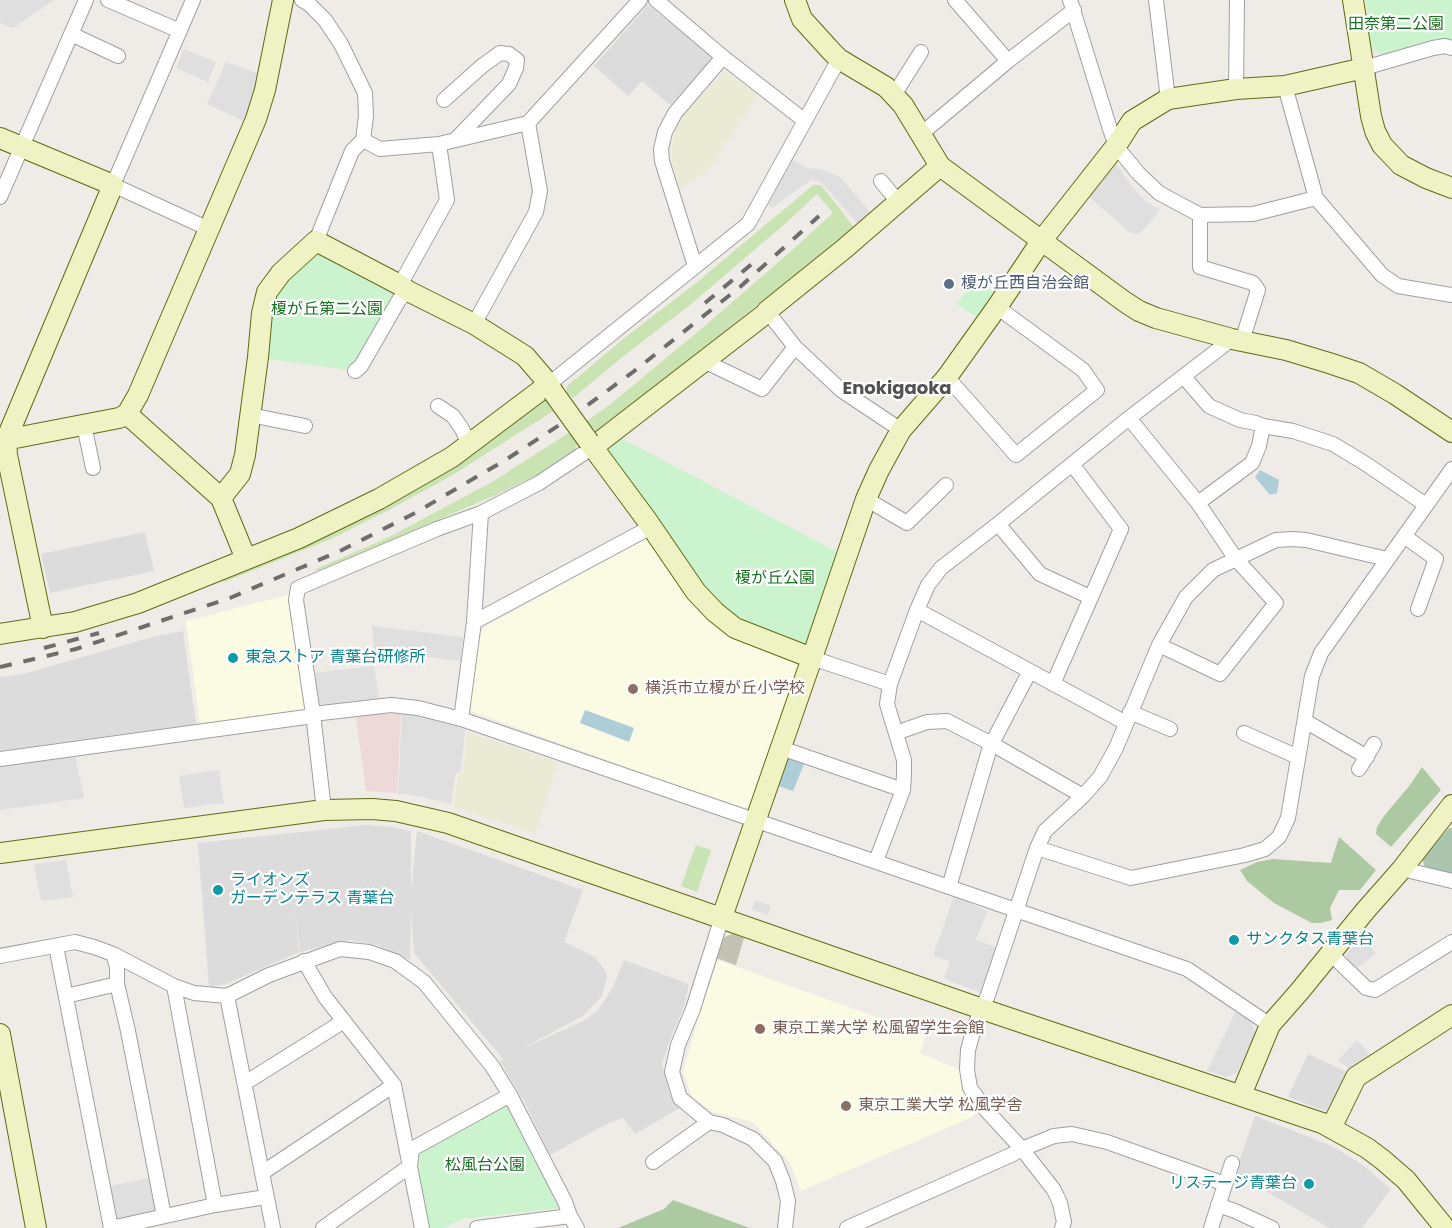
<!DOCTYPE html>
<meta charset="utf-8">
<style>
body{margin:0}
canvas{display:block;background:#efece7}
</style>
<canvas width="1452" height="1228"></canvas>
<script>
const c = document.querySelector('canvas').getContext('2d');
c.lineJoin = 'round';
function fillPath(path, color) { c.fillStyle = color; c.fill(path, 'evenodd'); }
const shape = rows => new Path2D(rows.map(r => 'M' + r).join(''));
function stroke(path, color, width, dash) { c.strokeStyle = color; c.lineWidth = width; c.lineCap = dash ? 'butt' : 'round'; c.setLineDash(dash || []); c.stroke(path); }
function write(font, color, halo, rows, align = 'center') {
  c.font = font + ' Poppins,"Noto Sans JP",sans-serif'; c.lineWidth = 4.5; c.setLineDash([]); c.textBaseline = 'middle'; c.strokeStyle = halo; c.fillStyle = color; for (const [text, x, y, turn = 0] of rows) {
    c.save(); c.translate(x, y); c.rotate((+turn || 0) * Math.PI / 180); c.textAlign = isNaN(turn) ? turn : align; if (halo) c.strokeText(text, 0, 0); c.fillText(text, 0, 0); c.restore();
  }
}
fillPath(shape([
 [648,5,714,58,670,105,642,81,628,96,594,66],
 [145,532,154,571,50,593,41,554],
 [183,631,196,724,0,751,0,677,23,674,152,637],
 [366,825,392,827,411,831,411,892,417,831,583,890,564,942,595,957,606,972,607,978,602,996,583,1016,519,1050,583,1021,598,1010,613,987,624,960,689,984,684,1007,669,1042,662,1064,670,1094,680,1108,635,1134,623,1118,609,1123,550,1155,524,1101,500,1061,503,1059,414,953,411,908,410,960,377,945,350,940,300,952,294,901,299,952,226,984,209,987,198,843],
 [1308,1054,1347,1072,1330,1111,1325,1111,1288,1097],
 [1255,1116,1320,1141,1339,1150,1363,1165,1391,1189,1362,1228,1329,1228,1235,1173]
]), '#dddcdc');
fillPath(shape([
 [401,713,397,793,366,791,356,718,365,715]
]), '#eddad8');
fillPath(shape([
 [650,537,661,561,715,622,790,657,801,667,753,804,744,810,471,711,478,636,484,627],
 [291,594,308,709,200,724,186,621],
 [718,960,926,1035,920,1053,960,1070,967,1098,977,1112,972,1117,801,1191,790,1163,753,1122,713,1112,692,1096,683,1072,703,1003]
]), '#fbfbe4');
fillPath(shape([
 [732,934,744,938,736,965,716,958,722,938]
]), '#c2c2b3');
fillPath(shape([
 [725,71,758,94,710,168,680,189,672,165,672,147,676,127,694,102],
 [467,732,558,762,535,833,453,807,458,774,463,773]
]), '#e9ebd5');
fillPath(shape([
 [813,185,821,185,854,227,705,347,598,431,592,429,587,421,612,403,707,324,789,253,833,213,817,194,786,223,690,305,625,355,573,398,567,393,566,387,627,336,696,283],
 [546,400,555,410,451,476,387,511,331,539,224,582,222,579,539,401],
 [570,432,578,443,574,453,541,473,498,494,373,548,317,571,316,569,387,538,492,482],
 [696,845,711,850,697,892,681,886]
]), '#cae3b3');
fillPath(shape([
 [1422,767,1441,790,1391,847,1376,834,1377,827,1384,816,1410,785],
 [1339,837,1376,870,1360,890,1339,890,1330,908,1332,920,1321,923,1312,923,1274,903,1247,881,1240,870,1257,862,1273,859,1331,863],
 [673,1200,750,1228,618,1228,664,1209]
]), '#acc9a1');
fillPath(shape([
 [1449,828,1452,828,1452,876,1426,870,1422,859]
]), '#abc5af');
fillPath(shape([
 [1366,0,1452,0,1452,40,1432,40,1382,55,1370,47],
 [316,241,400,285,399,300,355,371,262,358,262,313],
 [976,281,995,293,977,317,956,304],
 [619,437,841,554,807,648,762,633,721,608,700,582,606,456,611,444],
 [510,1095,546,1179,560,1208,462,1219,443,1228,421,1228,412,1149]
]), '#caf3ce');
fillPath(shape([
 [0,0,54,0,13,28,0,23],
 [184,49,216,62,208,82,176,68],
 [226,62,260,74,250,111,244,121,207,104],
 [792,160,807,168,825,170,841,178,871,213,857,223,821,182,811,180,772,208,768,205],
 [1115,162,1134,189,1146,201,1160,210,1147,226,1138,234,1129,232,1086,194],
 [372,626,463,637,461,661,374,650],
 [374,666,379,699,324,706,316,701,313,673],
 [402,712,406,712,465,729,461,771,455,775,451,804,408,794,398,794],
 [75,755,84,798,0,810,0,764],
 [219,770,224,803,184,808,179,776],
 [66,860,73,897,41,901,34,864],
 [954,896,987,911,976,940,998,948,982,993,944,979,950,961,933,956],
 [755,900,771,906,768,915,752,909],
 [1363,935,1376,954,1356,969,1347,961,1347,954],
 [1236,1011,1252,1022,1255,1034,1237,1073,1227,1077,1207,1071],
 [1357,1040,1372,1056,1353,1072,1338,1060],
 [150,1178,158,1213,118,1222,110,1186]
]), '#dfdfdf');
fillPath(shape([
 [1260,470,1279,480,1277,493,1270,495,1255,477],
 [585,710,634,728,629,742,580,723],
 [790,758,804,764,793,791,776,785,784,761]
]), '#adcdd7');
const street = shape([
 [108,0,180,31],
 [193,0,113,185,209,229],
 [302,0,309,4,325,20,341,44,365,93,366,116,363,140,352,151,316,241],
 [656,0,723,57],
 [955,0,1008,61],
 [1070,0,1110,129,1116,146,1138,173,1159,193,1200,215,1253,214,1316,198],
 [1156,0,1168,99],
 [71,34,118,56],
 [1364,68,1433,48,1445,46,1452,48],
 [1285,86,1316,198,1382,275,1398,286,1452,295],
 [1236,89,1237,0],
 [894,95,921,52],
 [444,100,482,66,500,53,509,54,517,60,516,68,509,84,455,140],
 [921,134,1008,61,1074,10],
 [363,140,380,149,439,144,528,123,640,0],
 [881,181,898,202],
 [0,197,86,0],
 [1200,215,1200,267,1253,283,1258,290,1242,341],
 [695,266,662,161,661,149,665,132,675,113,723,57,805,121],
 [400,285,447,200,439,144],
 [767,311,795,347,841,390,901,430],
 [474,324,536,212,540,191,528,123],
 [704,361,762,389,795,347],
 [355,371,361,366,399,300,408,291],
 [947,377,1016,455,1097,390,1083,370,997,307],
 [1184,377,1209,406,1240,420,1256,423,1263,426,1293,431,1333,444,1366,464,1426,505],
 [549,384,748,224,839,59],
 [438,406,453,416,462,429,469,444],
 [250,415,305,426],
 [1129,418,1198,503,1236,559,1276,603,1220,674,1159,645],
 [84,425,93,468],
 [866,499,907,523,946,485],
 [1198,503,1252,463,1259,446,1263,426],
 [998,524,1040,574,1090,597],
 [1404,536,1436,559,1418,609],
 [917,610,1126,723],
 [474,622,651,527],
 [812,658,890,684],
 [1053,684,1121,529,1072,464],
 [1130,712,1170,729],
 [461,719,474,622,481,513],
 [1305,721,1367,757],
 [896,733,927,722,947,721,992,744,1083,796],
 [1244,733,1298,757],
 [781,748,903,790],
 [0,759,306,717,313,714,391,705,418,708,461,719,1187,969,1270,1025],
 [1359,769,1374,744],
 [324,810,313,714,296,600,298,588,437,529,481,513,539,483,593,447],
 [1037,848,1131,878,1245,855,1265,849,1279,837,1288,818,1312,676,1321,653,1452,469],
 [876,861,903,790,904,775,904,760,887,704,890,684,917,610,928,585,941,568,998,524,1129,418,1232,339],
 [1402,869,1452,881],
 [949,887,990,747,1030,671],
 [722,917,693,1009,678,1045,672,1072,680,1098,709,1122,723,1125,753,1139,775,1161,783,1181,788,1201,785,1228],
 [56,946,111,1228],
 [1330,953,1366,988,1375,990,1452,942],
 [113,954,117,967,117,984,128,1031,164,1216],
 [0,956,75,942,94,947,113,954,174,986,194,993,227,996,269,975,340,949,369,952,395,961,424,982,492,1066,510,1095,565,1202,570,1216,577,1228],
 [304,961,325,997,394,1085,422,1228],
 [174,986,215,1205],
 [66,996,117,984],
 [227,996,273,1228],
 [245,1083,344,1021],
 [653,1162,709,1122],
 [262,1173,394,1085],
 [1218,1205,1235,1211,1272,1228],
 [111,1228,215,1205,266,1197],
 [323,1228,410,1166,412,1149,510,1095],
 [477,1228,570,1216],
 [847,1228,1011,1155,1022,1149,1054,1136,1072,1134,1107,1142,1225,1184],
 [1062,1228,1064,1222,1060,1203,1054,1190,1022,1149,987,1111,970,1088,967,1069,968,1050,975,1025,988,995,1037,848,1045,831,1083,796,1100,777,1116,748,1159,645,1186,597,1213,570,1276,540,1292,539,1306,540,1387,559],
 [1211,1228,1232,1163]
]);
const secondary = shape([
 [795,0,802,19,832,52,839,59,886,87,903,105,940,166,1125,302,1139,311,1156,318,1232,339,1286,350,1329,363,1359,373,1395,394,1452,432],
 [1353,0,1371,116,1375,131,1382,145,1401,165,1426,178,1452,188],
 [0,138,113,185,6,440,7,455,43,628],
 [127,414,221,498,240,474,245,455,258,357,262,313,267,292,281,273,316,241,400,285,408,291,474,324,525,356,549,384],
 [0,441,119,418,127,414,138,395,256,119,265,90,283,0],
 [589,442,646,519,696,592,715,612,735,628,812,658,866,499,879,470,901,430,947,377,997,307,1042,240,1116,146,1132,121,1168,99,1236,89,1285,86,1364,68],
 [593,447,765,314,767,311,844,249,940,166],
 [221,498,246,559],
 [0,634,75,622,138,603,299,538,379,499,452,457,549,384,553,392],
 [0,853,324,810,372,809,396,811,448,823,982,1009,1322,1123,1367,1148,1383,1160,1406,1180,1445,1228],
 [722,917,812,658],
 [0,1034,36,1228],
 [1241,1095,1270,1025,1299,992,1365,911,1402,869,1452,805],
 [1331,1128,1356,1077,1452,1015]
]);
stroke(street, '#a0a0a0', 16);
stroke(secondary, '#606a13', 22);
stroke(street, '#fff', 14);
stroke(secondary, '#eff2c2', 20);
stroke(shape([
 [705,303,753,263],
 [44,648,99,633],
 [0,667,76,649,230,598,342,550,415,513,507,459,567,420,633,372,740,287,819,216]
]), '#6d6d6d', 4, [12, 12]);
const secondaryBridge = shape([
 [553,392,589,442]
]);
stroke(secondaryBridge, '#606a13', 22, []);
stroke(secondaryBridge, '#eff2c2', 20);
for (const [x, y, r, color] of [
 [949,284,6,"#5c6f8a"],
 [233,658,6,"#0f9aa8"],
 [633,689,6,"#8d6e63"],
 [218,890,6,"#0f9aa8"],
 [1234,940,6,"#0f9aa8"],
 [760,1029,6,"#8d6e63"],
 [846,1106,6,"#8d6e63"],
 [1309,1184,6,"#0f9aa8"]
]) { const dot = new Path2D(); dot.arc(x, y, r, 0, 2 * Math.PI); c.fillStyle = color; c.fill(dot); stroke(dot, '#fff', 2); }
write('16px', '#197122', '#fff', [
 ["田奈第二公園",1396,25],
 ["榎が丘第二公園",327,310],
 ["榎が丘公園",775,579],
 ["松風台公園",485,1166]
]);
write('16px', '#4e5e75', '#fff', [
 ["榎が丘西自治会館",961,284]
], 'left');
write('16px', '#0d838f', '#fff', [
 ["東急ストア 青葉台研修所",245,658],
 ["ライオンズ",230,881],
 ["ガーデンテラス 青葉台",230,899],
 ["サンクタス青葉台",1246,940],
 ["リステージ青葉台",1297,1184,"right"]
], 'left');
write('16px', '#785e54', '#fff', [
 ["横浜市立榎が丘小学校",645,689],
 ["東京工業大学 松風留学生会館",772,1029],
 ["東京工業大学 松風学舎",858,1106]
], 'left');
write('bold 18px', '#525252', '#fff', [
 ["Enokigaoka",897,389]
]);
</script>
